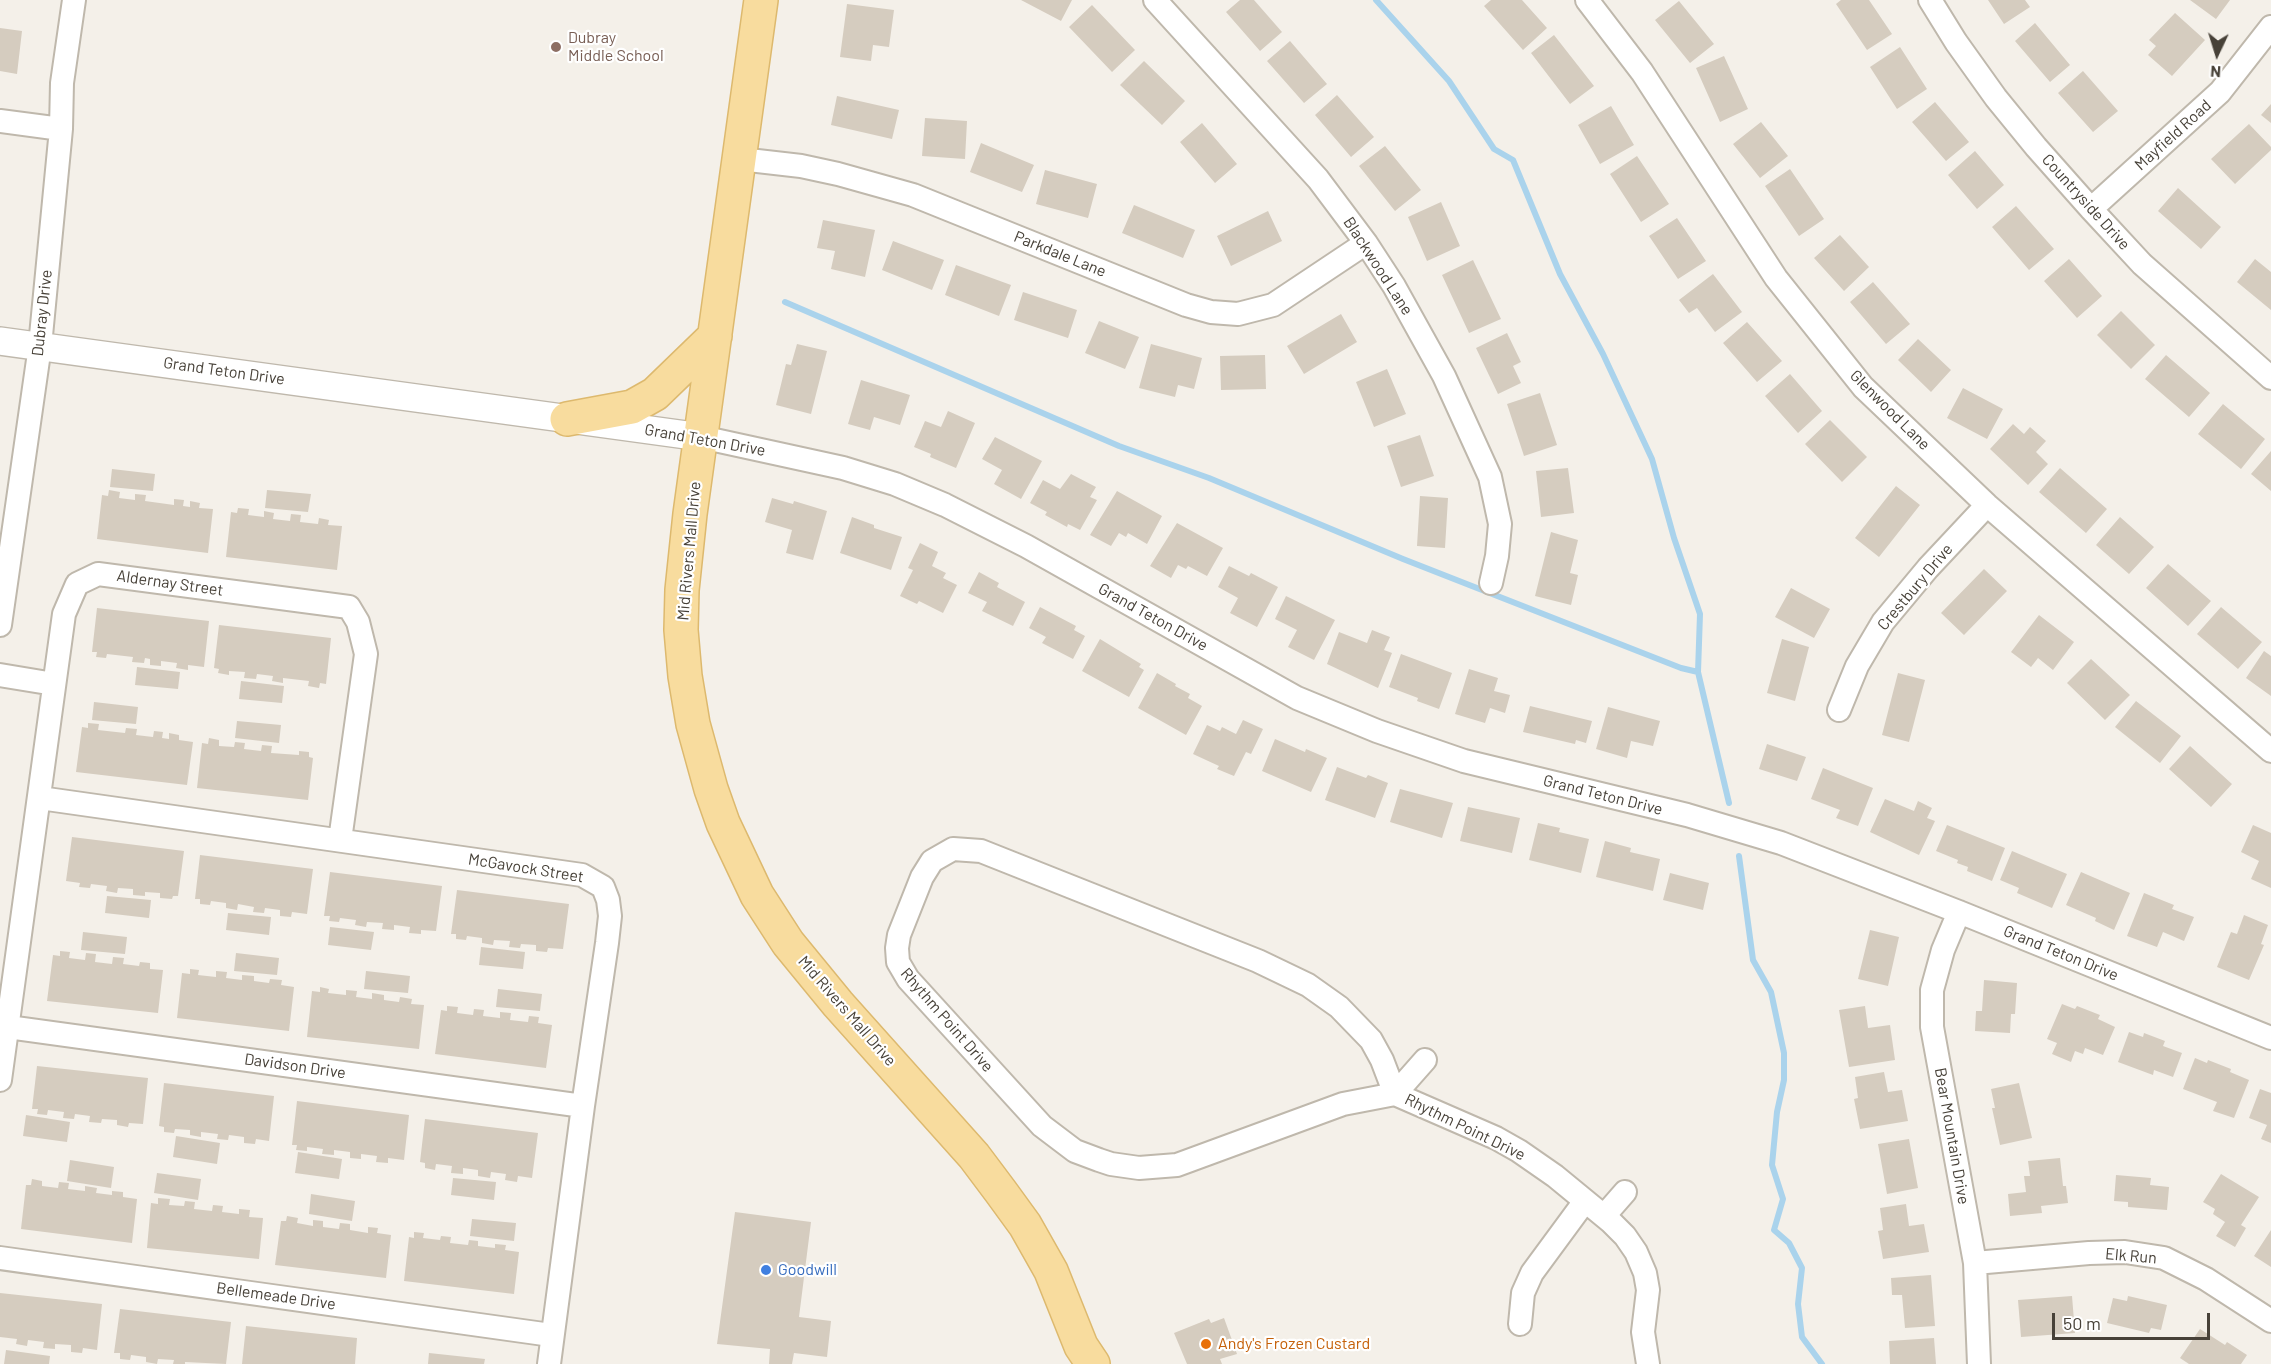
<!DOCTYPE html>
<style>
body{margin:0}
#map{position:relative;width:2271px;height:1364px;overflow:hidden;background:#f4f0e9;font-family:Barlow,sans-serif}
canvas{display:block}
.north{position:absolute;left:2187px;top:24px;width:60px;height:60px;-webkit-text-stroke:4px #fff;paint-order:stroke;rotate:184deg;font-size:16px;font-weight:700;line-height:24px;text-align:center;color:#474138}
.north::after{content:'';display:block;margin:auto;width:21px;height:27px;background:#474138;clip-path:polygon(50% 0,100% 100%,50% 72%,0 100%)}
.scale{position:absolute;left:2052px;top:1313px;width:158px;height:27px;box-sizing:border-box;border:3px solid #474138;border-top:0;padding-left:8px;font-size:18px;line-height:21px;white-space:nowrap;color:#474138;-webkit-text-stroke:4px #fff;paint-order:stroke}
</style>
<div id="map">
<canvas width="2271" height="1364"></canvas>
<div class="north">N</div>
<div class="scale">50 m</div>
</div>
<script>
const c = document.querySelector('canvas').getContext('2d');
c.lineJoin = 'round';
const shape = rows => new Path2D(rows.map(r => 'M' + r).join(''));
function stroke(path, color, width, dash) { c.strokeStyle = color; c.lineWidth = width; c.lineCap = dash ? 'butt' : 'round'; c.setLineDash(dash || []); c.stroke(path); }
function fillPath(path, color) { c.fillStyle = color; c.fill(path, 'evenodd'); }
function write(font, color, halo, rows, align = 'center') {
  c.font = font + ' Barlow,sans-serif'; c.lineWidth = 4.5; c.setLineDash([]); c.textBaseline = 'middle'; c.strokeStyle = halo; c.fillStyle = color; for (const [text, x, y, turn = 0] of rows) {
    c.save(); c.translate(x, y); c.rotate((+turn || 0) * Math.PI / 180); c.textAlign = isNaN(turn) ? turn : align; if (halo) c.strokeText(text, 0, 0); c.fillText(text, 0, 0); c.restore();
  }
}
stroke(shape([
 [1376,0,1449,81,1494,149,1513,160,1560,274,1603,354,1652,459,1674,538,1700,614,1698,672,1729,803],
 [785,302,1119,446,1209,478,1403,559,1681,668,1698,672],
 [1739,856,1753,960,1771,992,1784,1053,1784,1080,1777,1112,1772,1165,1783,1199,1774,1230,1789,1243,1802,1268,1798,1304,1802,1337,1822,1364]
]), '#aad3ec', 6);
fillPath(shape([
 [1021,0,1072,0,1061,21],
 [1240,0,1254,0,1282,32,1260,51,1226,12],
 [1491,0,1522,0,1547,28,1523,50,1484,6],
 [1841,0,1869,0,1892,34,1867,50,1836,4],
 [1988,0,2025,0,2030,7,2004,24],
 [2190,0,2230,0,2216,19],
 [1679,1,1714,44,1690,63,1655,20],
 [847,4,894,10,889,47,873,45,871,61,840,57],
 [1092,5,1135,50,1112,72,1069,27],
 [2175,13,2205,40,2172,76,2148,55,2156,46,2149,40],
 [2035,23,2070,65,2050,82,2015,41],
 [0,28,22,31,17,74,0,71],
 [1554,35,1594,86,1570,104,1531,53],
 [1290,41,1327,84,1304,103,1267,61],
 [1900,47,1927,89,1897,109,1870,67],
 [1724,56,1748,109,1720,122,1696,68],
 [1144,61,1185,101,1162,125,1120,85],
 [2083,71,2118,111,2093,132,2058,93],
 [1337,95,1374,137,1351,157,1315,115],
 [837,96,899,110,892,139,831,125],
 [1935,102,1969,142,1946,161,1912,122],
 [2271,104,2271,123,2261,115],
 [1611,106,1634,145,1600,164,1578,125],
 [925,118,967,121,965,159,922,156],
 [1761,122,1788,156,1760,178,1733,144],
 [1202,123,1237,164,1215,183,1180,142],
 [2249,124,2271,147,2271,150,2235,184,2211,159],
 [981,143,1034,165,1022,192,970,172],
 [1385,146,1421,190,1395,211,1359,166],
 [1975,151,2004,185,1977,209,1948,175],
 [1637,156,1669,204,1641,222,1610,174],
 [1790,169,1824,219,1799,236,1765,186],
 [1045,170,1097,184,1088,218,1036,204],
 [2178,188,2221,227,2201,249,2158,211],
 [1441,202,1460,246,1427,261,1408,217],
 [1134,205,1195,230,1183,258,1122,233],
 [2016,206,2054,249,2029,270,1992,227],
 [1268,211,1282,241,1231,266,1217,236],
 [1677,218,1706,261,1678,279,1649,236],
 [823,220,875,230,865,277,831,269,835,251,817,248],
 [1840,235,1869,267,1844,291,1814,258],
 [893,241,944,260,932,290,882,270],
 [2069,259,2102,296,2077,318,2044,281],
 [2255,259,2271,272,2271,310,2237,282],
 [1473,260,1501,319,1469,333,1442,275],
 [956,265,1011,285,999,316,945,295],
 [1713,274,1742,312,1715,332,1697,308,1689,313,1679,300],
 [1873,282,1910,324,1886,344,1850,302],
 [1023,292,1077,310,1068,338,1014,320],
 [2121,311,2155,345,2131,369,2097,335],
 [1341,314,1357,342,1304,374,1287,346],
 [1099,321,1139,337,1125,369,1085,353],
 [1747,322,1782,361,1757,382,1723,343],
 [1507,333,1521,362,1513,366,1521,383,1498,394,1476,348],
 [1918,339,1951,370,1931,392,1898,360],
 [797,344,827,351,811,414,776,405,786,364,791,365],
 [1151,344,1202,358,1194,389,1178,385,1175,397,1139,388],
 [1265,355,1266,389,1221,390,1220,356],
 [2166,355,2210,393,2189,417,2145,379],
 [1387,369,1406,414,1374,427,1356,382],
 [1790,374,1822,411,1798,433,1765,396],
 [861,380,910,395,900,425,874,417,870,430,848,424],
 [1963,388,2003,409,1987,439,1947,418],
 [1540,393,1557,445,1524,456,1507,404],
 [2223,404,2265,439,2241,469,2198,434],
 [948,411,975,423,956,468,930,457,931,454,914,447,925,421,941,427],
 [1830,420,1867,457,1842,482,1805,444],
 [2013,424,2024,434,2030,427,2046,441,2036,452,2048,464,2028,485,1990,449],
 [1420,435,1434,476,1401,487,1387,446],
 [995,437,1042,461,1021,499,994,484,1002,470,982,459],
 [2271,451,2271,491,2251,474],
 [1568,468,1574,513,1541,517,1536,471],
 [2060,468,2107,509,2086,533,2039,492],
 [112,469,155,474,153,491,110,487],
 [1071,474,1096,487,1090,497,1097,500,1080,530,1068,524,1067,527,1045,515,1047,512,1030,503,1043,480,1060,489],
 [1896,486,1920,505,1879,557,1855,538],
 [109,490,120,492,119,498,135,500,135,494,146,495,145,501,174,505,174,499,184,500,183,506,190,507,190,501,200,503,199,508,213,509,208,553,97,539,102,495,108,496],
 [267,490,311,494,308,512,265,508],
 [1117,491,1162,516,1147,544,1128,533,1126,537,1119,533,1111,546,1090,535],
 [1420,496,1448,498,1445,548,1417,546],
 [772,498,793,504,794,501,827,511,813,560,786,553,792,530,765,522],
 [238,508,249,509,248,515,264,517,264,511,274,513,273,519,290,521,291,514,301,515,300,522,318,524,319,518,329,520,328,525,342,526,337,570,226,557,231,512,237,513],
 [852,517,874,525,874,528,902,537,891,570,840,553],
 [2120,517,2154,547,2129,574,2096,545],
 [1177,523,1223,548,1207,576,1188,566,1186,569,1178,565,1171,578,1150,566],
 [1551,532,1578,540,1570,573,1578,575,1571,605,1535,596],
 [920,543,938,552,932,566,946,573,943,578,957,585,943,613,919,601,917,604,900,596,913,570,908,568],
 [2168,564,2211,601,2188,626,2146,588],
 [1229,566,1249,576,1251,573,1278,587,1257,627,1230,613,1238,598,1218,587],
 [1984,569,2007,591,1964,635,1941,613],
 [979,572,999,583,997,587,1025,602,1013,626,982,611,987,602,968,593],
 [1791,588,1830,609,1814,638,1775,617],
 [1286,596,1335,620,1314,660,1288,647,1297,630,1275,619],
 [1040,607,1076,626,1074,630,1085,636,1073,659,1042,643,1046,637,1029,628],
 [2221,607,2262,642,2238,669,2197,634],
 [97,608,209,621,204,667,188,665,188,670,176,668,177,663,161,661,161,666,150,665,150,659,145,658,144,663,132,662,133,657,107,654,106,658,96,657,97,652,92,652],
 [2039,615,2074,642,2053,670,2038,658,2031,667,2011,652],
 [219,625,331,638,326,684,320,683,319,688,308,686,309,681,283,678,283,683,272,681,273,676,257,674,256,679,244,678,245,672,229,671,229,675,218,673,219,669,214,668],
 [1372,630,1390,637,1384,650,1392,653,1378,688,1327,664,1339,632,1367,643],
 [1100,639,1141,664,1139,667,1144,670,1129,697,1082,671],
 [1782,639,1809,647,1795,701,1767,693],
 [2264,651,2271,656,2271,696,2246,678],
 [1401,654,1452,673,1439,709,1417,701,1418,698,1389,687],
 [2091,659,2130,695,2105,720,2067,683],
 [137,667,180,672,178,689,135,685],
 [1469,669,1498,678,1494,691,1510,695,1505,713,1490,708,1485,723,1455,714],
 [1157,673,1176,684,1175,686,1190,694,1188,698,1202,706,1186,735,1138,708],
 [1898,673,1925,680,1909,742,1882,735],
 [241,681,284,686,282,703,239,699],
 [2136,701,2181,736,2160,763,2115,727],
 [94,702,138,707,136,724,92,720],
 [1530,706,1592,721,1586,743,1576,740,1575,744,1523,732],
 [1608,707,1660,721,1653,746,1631,741,1627,758,1596,749],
 [1243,720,1263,729,1251,754,1246,752,1234,776,1217,769,1219,766,1193,754,1207,725,1220,731,1222,727,1236,734],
 [237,721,281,725,279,743,235,738],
 [88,723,99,724,98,730,125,733,126,728,137,729,136,735,153,737,154,731,163,732,162,738,169,739,169,733,179,735,179,740,193,742,187,785,76,772,82,727,88,728],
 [209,738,219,740,219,746,234,747,235,742,245,743,244,749,261,751,262,745,272,746,271,753,299,755,299,751,309,752,309,757,313,758,308,800,197,788,202,743,208,744],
 [1275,739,1305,752,1306,749,1327,758,1311,792,1262,771],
 [1767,744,1806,757,1797,781,1759,769],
 [2190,746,2232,784,2211,807,2169,769],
 [1337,767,1366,778,1368,775,1388,783,1375,818,1325,800],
 [1823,768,1873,788,1858,826,1836,818,1840,810,1811,799],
 [1400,789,1453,803,1442,838,1390,822],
 [1885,799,1914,811,1918,801,1932,808,1927,818,1935,821,1919,855,1870,832],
 [1468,807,1520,818,1512,853,1460,841],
 [1538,823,1560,828,1559,832,1589,839,1581,873,1529,860],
 [1947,825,2005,848,1992,881,1967,871,1968,867,1957,863,1958,860,1936,851],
 [2253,825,2271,833,2271,888,2251,879,2259,861,2241,852],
 [72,837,184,851,178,896,173,896,172,899,160,898,160,893,145,892,145,896,133,895,133,889,118,888,117,893,106,891,107,886,91,884,90,888,79,887,80,883,66,881],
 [1605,841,1631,848,1630,852,1660,859,1653,891,1596,877],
 [2012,851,2067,874,2052,908,2017,893,2019,888,2000,880],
 [200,855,313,869,307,914,292,912,291,917,280,916,280,910,265,908,264,913,253,912,254,907,238,904,237,910,226,908,226,903,211,901,210,905,200,904,200,899,195,899],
 [330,872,442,886,436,931,421,930,421,934,409,933,410,927,394,925,394,930,382,929,383,923,367,922,366,927,355,925,356,920,340,918,339,922,329,921,330,916,324,916],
 [2081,872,2130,893,2114,930,2095,921,2096,918,2066,905],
 [1670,873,1709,883,1703,910,1663,900],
 [457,890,569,904,563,949,548,948,547,952,536,951,536,945,521,944,520,948,509,947,510,941,494,940,493,945,482,943,482,938,467,936,466,940,456,939,456,934,451,934],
 [2144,893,2174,905,2172,909,2194,917,2184,941,2163,932,2157,947,2127,936],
 [107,896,151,900,149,918,105,913],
 [228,913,271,917,269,935,226,930],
 [2244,915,2268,925,2261,944,2264,945,2249,980,2217,967,2231,932,2237,934],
 [330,927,374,932,371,950,328,945],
 [1870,930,1899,937,1888,986,1858,979],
 [83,932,127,937,125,954,81,950],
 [481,947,525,952,523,969,479,965],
 [60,951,70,952,69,958,85,960,86,953,96,954,95,962,112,964,113,957,124,958,123,964,139,966,140,962,150,963,150,969,163,970,158,1013,47,1001,53,955,60,956],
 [236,953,279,958,277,975,234,971],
 [190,969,199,970,198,975,216,977,216,971,227,972,226,978,242,980,242,975,254,976,254,981,269,983,270,979,282,980,281,985,294,987,289,1031,177,1018,182,973,190,974],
 [366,971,410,976,408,993,364,989],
 [1984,980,2017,983,2015,1014,2011,1014,2010,1033,1975,1031,1976,1011,1982,1011],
 [320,987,329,989,328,993,346,995,346,990,357,991,356,997,372,999,372,993,384,995,384,1000,399,1002,400,997,412,999,411,1004,424,1005,419,1049,307,1037,312,991,320,992],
 [498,989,542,994,540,1011,496,1007],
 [2062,1004,2075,1009,2077,1006,2100,1015,2098,1019,2115,1027,2103,1055,2085,1048,2083,1054,2075,1051,2071,1062,2052,1054,2057,1043,2047,1039],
 [447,1006,458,1007,457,1013,473,1015,474,1009,484,1010,483,1016,500,1018,500,1012,511,1013,510,1020,528,1022,529,1016,539,1017,538,1023,552,1025,546,1068,435,1054,441,1010,447,1011],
 [1865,1006,1868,1028,1890,1025,1895,1060,1849,1067,1839,1010],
 [2129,1032,2143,1037,2144,1033,2165,1041,2163,1046,2182,1053,2173,1077,2154,1070,2153,1075,2118,1062],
 [2195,1058,2207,1063,2208,1060,2231,1069,2230,1072,2249,1080,2234,1118,2213,1111,2217,1102,2183,1089],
 [37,1066,148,1078,143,1124,129,1123,128,1127,117,1125,117,1120,102,1119,101,1123,89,1122,90,1116,75,1114,74,1119,63,1118,64,1112,48,1110,47,1115,37,1114,38,1109,32,1109],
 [1884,1072,1888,1092,1902,1090,1908,1121,1860,1129,1854,1099,1858,1098,1855,1077],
 [164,1083,274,1096,269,1141,256,1139,255,1144,244,1143,244,1137,229,1135,228,1140,217,1139,218,1134,201,1132,201,1137,190,1135,190,1130,175,1129,174,1133,164,1132,164,1127,159,1126],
 [2019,1083,2032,1138,2000,1145,1992,1108,1995,1108,1991,1089],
 [2260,1089,2271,1093,2271,1143,2261,1139,2267,1125,2249,1118],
 [297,1101,409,1115,404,1160,388,1158,388,1163,376,1162,377,1156,361,1154,361,1159,350,1158,350,1152,334,1150,334,1155,322,1154,323,1149,307,1147,307,1151,296,1150,297,1145,292,1145],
 [26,1115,70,1122,67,1142,23,1136],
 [425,1119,538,1133,532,1178,518,1176,517,1182,505,1180,506,1174,491,1172,490,1178,478,1176,478,1170,463,1168,463,1174,451,1173,452,1166,436,1164,435,1170,425,1168,425,1163,420,1162],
 [176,1136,220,1143,217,1164,173,1157],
 [1909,1139,1918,1188,1887,1194,1878,1144],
 [298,1152,342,1159,339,1179,295,1173],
 [2060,1158,2063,1186,2066,1186,2068,1203,2041,1206,2042,1213,2010,1216,2008,1194,2026,1192,2024,1176,2030,1176,2028,1161],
 [70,1160,114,1167,111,1188,67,1181],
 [157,1173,201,1179,198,1200,154,1193],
 [2221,1174,2259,1197,2241,1225,2246,1228,2235,1247,2216,1236,2225,1222,2213,1214,2215,1209,2203,1202],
 [2116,1175,2151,1178,2150,1185,2169,1187,2167,1210,2128,1207,2128,1202,2114,1201],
 [453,1178,496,1182,494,1200,451,1195],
 [32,1179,42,1181,42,1186,58,1188,59,1182,69,1183,68,1189,85,1191,85,1186,97,1188,96,1193,112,1195,112,1191,123,1192,123,1197,137,1199,132,1243,21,1229,26,1185,31,1185],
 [311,1194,355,1201,352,1221,309,1214],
 [158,1198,170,1199,169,1205,184,1206,185,1201,195,1202,194,1209,212,1211,213,1205,223,1206,222,1212,239,1214,239,1209,250,1210,249,1217,263,1218,259,1259,147,1248,151,1203,158,1204],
 [1906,1204,1909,1226,1924,1224,1929,1252,1883,1259,1878,1231,1883,1230,1880,1208],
 [735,1212,811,1222,799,1317,831,1321,827,1357,794,1353,792,1364,769,1364,770,1349,717,1344],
 [287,1216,298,1218,297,1223,313,1226,313,1220,323,1221,323,1227,339,1229,340,1223,350,1224,350,1230,368,1233,368,1227,378,1228,377,1233,391,1235,386,1278,275,1265,281,1221,286,1221],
 [472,1219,516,1223,514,1241,470,1236],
 [2271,1230,2271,1267,2254,1256],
 [414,1232,424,1233,423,1238,440,1240,441,1236,451,1237,450,1243,468,1245,469,1240,478,1241,478,1246,495,1248,495,1244,506,1245,505,1250,519,1252,514,1294,404,1281,409,1237,414,1238],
 [1931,1275,1935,1326,1905,1328,1902,1295,1892,1295,1891,1278],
 [0,1293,102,1304,97,1350,83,1348,82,1353,71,1352,71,1345,55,1344,55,1349,43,1348,44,1342,28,1340,27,1346,16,1344,17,1339,0,1337],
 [2072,1296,2075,1333,2021,1337,2018,1300],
 [2128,1296,2167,1305,2161,1330,2151,1328,2149,1333,2107,1323,2113,1298,2127,1301],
 [120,1309,231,1322,226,1364,185,1362,185,1364,173,1364,174,1360,158,1359,157,1364,146,1362,146,1357,131,1355,130,1360,120,1359,120,1353,114,1353],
 [1224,1318,1237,1354,1220,1359,1222,1364,1187,1364,1174,1333,1209,1319,1211,1323],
 [246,1326,357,1338,355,1364,242,1364],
 [2200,1329,2225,1345,2227,1342,2247,1355,2241,1364,2189,1364,2180,1358],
 [1934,1338,1936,1364,1890,1364,1889,1341],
 [6,1350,50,1356,49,1364,4,1364],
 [429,1353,485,1359,484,1364,428,1364]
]), '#d5ccbf');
const minor = shape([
 [1155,0,1318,179,1366,243,1394,286,1444,376,1490,477,1500,524,1497,556,1491,583],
 [1587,0,1642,72,1776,278,1863,387,1987,505,2271,751],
 [1930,0,1956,42,1996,98,2036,147,2091,209,2142,264,2271,378],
 [0,121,61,129],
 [740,159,801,166,838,174,913,195,1186,305,1211,312,1238,314,1273,305,1366,243],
 [2091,209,2220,92,2271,27],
 [701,437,843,468,895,484,945,505,1026,546,1297,698,1377,731,1464,761,1687,815,1781,843,1959,912,2271,1038],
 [0,625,40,346,61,129,62,83,74,0],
 [0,675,54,684],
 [1839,710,1857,666,1883,622,1928,568,1987,505],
 [40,798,582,875,603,887,608,900,610,916,607,943,583,1106,549,1364],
 [1959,912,1943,950,1932,990,1932,1027,1975,1263,1979,1364],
 [8,1027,583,1106],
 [0,1080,64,614,77,584,98,574,349,607,358,622,366,654,340,840],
 [1395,1094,1382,1060,1371,1040,1339,1007,1308,985,1258,961,981,851,953,849,932,861,922,877,899,935,897,948,898,962,908,979,1042,1126,1075,1151,1099,1160,1111,1164,1139,1168,1177,1165,1343,1104,1395,1094,1496,1138,1519,1151,1555,1176,1611,1222,1625,1236,1636,1252,1645,1273,1648,1290,1643,1332,1648,1364],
 [1395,1094,1425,1060],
 [1604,1216,1625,1192],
 [0,1258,551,1335],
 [1975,1263,2089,1253,2125,1252,2164,1258,2206,1279,2271,1321],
 [1520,1324,1523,1293,1532,1273,1585,1201]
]);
const tertiary = shape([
 [0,341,701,437]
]);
const primary = shape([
 [761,0,690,514,682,590,681,630,685,676,693,724,711,789,723,823,757,895,788,943,838,1004,974,1156,1001,1192,1025,1225,1051,1271,1081,1346,1093,1364],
 [567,419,632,407,655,394,715,336]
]);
stroke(minor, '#bfb8ac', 26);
stroke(tertiary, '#bfb8ac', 30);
stroke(primary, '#ddb96e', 36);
stroke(minor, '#fff', 22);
stroke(tertiary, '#fff', 27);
stroke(primary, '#f8dc9e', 33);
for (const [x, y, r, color] of [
 [556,47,6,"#8d6e63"],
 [766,1270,6,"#3f7fe0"],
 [1206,1344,6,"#e8710a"]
]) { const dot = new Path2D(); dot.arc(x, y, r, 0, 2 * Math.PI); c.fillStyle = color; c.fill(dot); stroke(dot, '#fff', 2); }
write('16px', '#785e54', '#fff', [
 ["Dubray",568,38],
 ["Middle School",568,56]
], 'left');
write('16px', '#474138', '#fff', [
 ["Mayfield Road",2173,135,-42],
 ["Countryside Drive",2086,202,48],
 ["Parkdale Lane",1060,254,22],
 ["Blackwood Lane",1378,266,57],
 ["Dubray Drive",42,313,-84],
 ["Grand Teton Drive",224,371,8],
 ["Glenwood Lane",1890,410,45],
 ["Grand Teton Drive",705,440,10],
 ["Mid Rivers Mall Drive",689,551,-85],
 ["Aldernay Street",170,583,8],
 ["Crestbury Drive",1915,587,-50],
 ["Grand Teton Drive",1153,617,29],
 ["Grand Teton Drive",1603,795,14],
 ["McGavock Street",526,868,9],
 ["Grand Teton Drive",2061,953,22],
 ["Mid Rivers Mall Drive",847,1011,49],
 ["Rhythm Point Drive",947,1020,49],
 ["Davidson Drive",295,1066,8],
 ["Rhythm Point Drive",1465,1127,26],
 ["Bear Mountain Drive",1952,1136,80],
 ["Elk Run",2131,1256,5],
 ["Bellemeade Drive",276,1296,8]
]);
write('16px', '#366cbe', '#fff', [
 ["Goodwill",778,1270]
], 'left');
write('16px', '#c56008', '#fff', [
 ["Andy's Frozen Custard",1218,1344]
], 'left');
</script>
